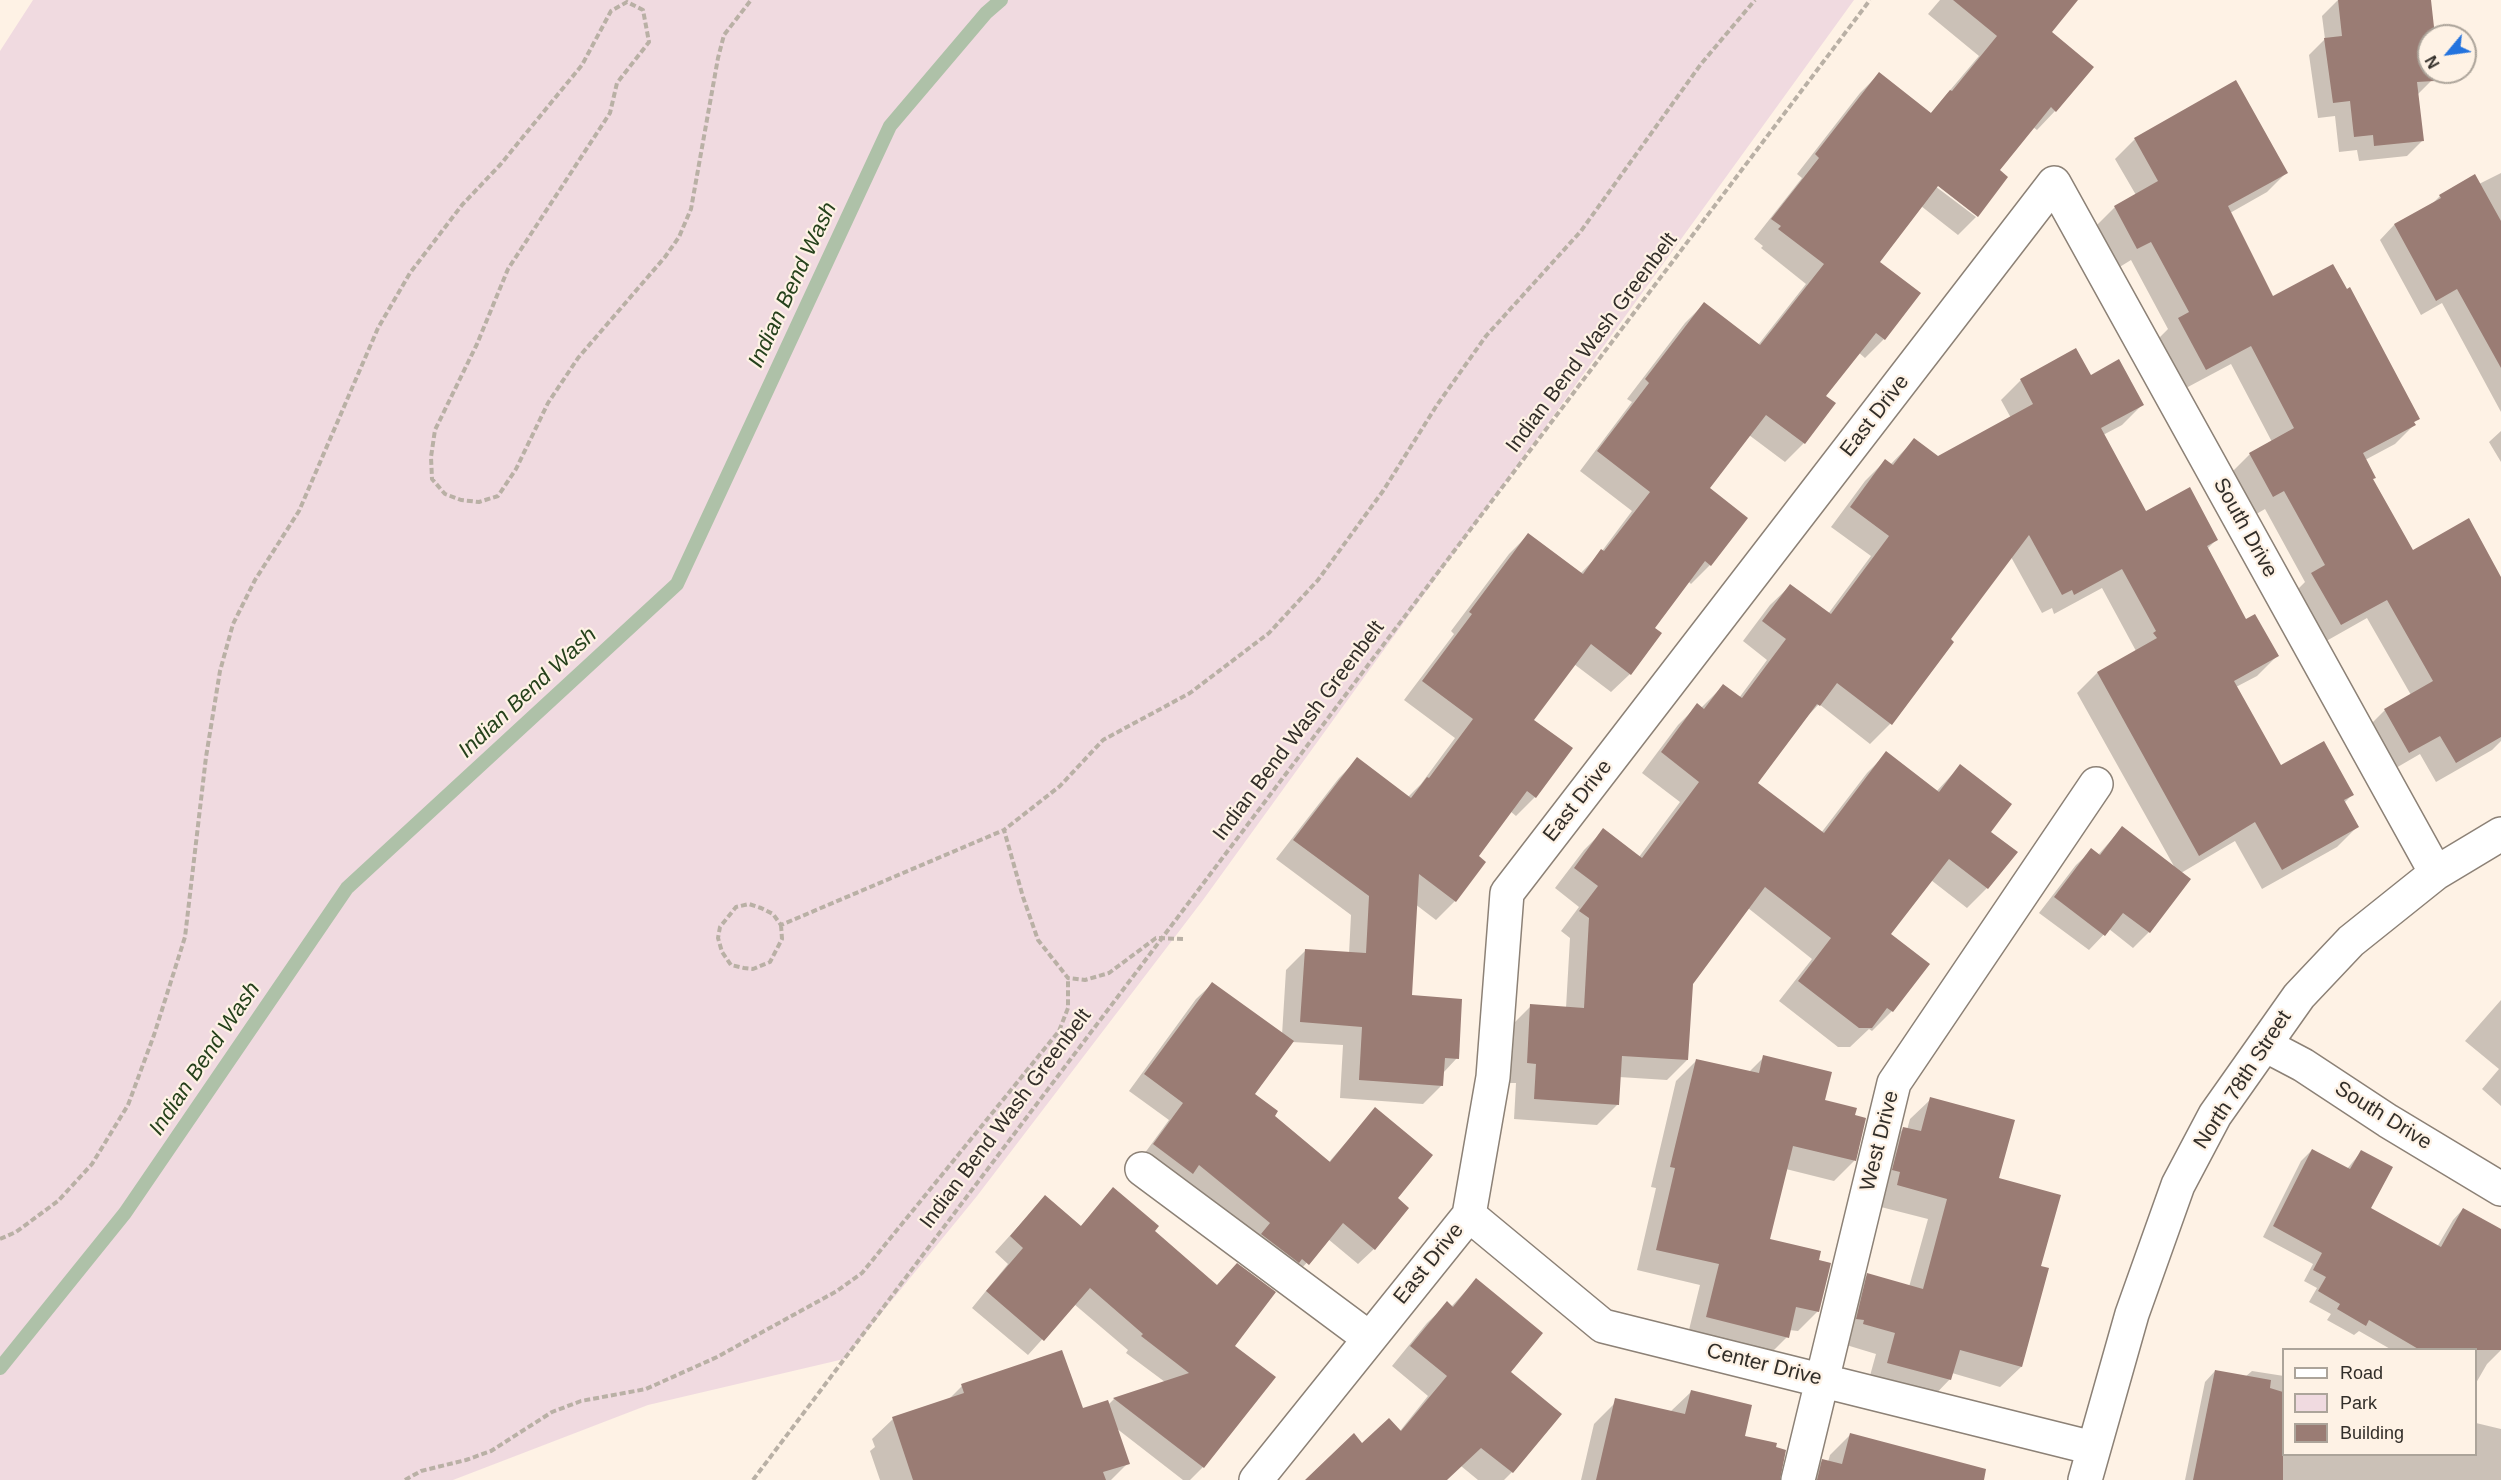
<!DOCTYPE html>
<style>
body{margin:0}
#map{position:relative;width:2501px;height:1480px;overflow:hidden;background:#fef2e5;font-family:Arial,sans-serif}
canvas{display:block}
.legend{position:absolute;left:2282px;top:1348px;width:195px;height:108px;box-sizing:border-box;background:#fef2e5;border:2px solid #aca49a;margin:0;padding:8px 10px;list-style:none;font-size:18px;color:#322e29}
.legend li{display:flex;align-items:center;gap:12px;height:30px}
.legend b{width:30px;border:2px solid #aca49a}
.north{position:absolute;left:2417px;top:24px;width:60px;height:60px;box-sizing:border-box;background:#fef2e5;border:2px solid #aca49a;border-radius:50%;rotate:241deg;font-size:16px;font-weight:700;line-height:24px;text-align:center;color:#322e29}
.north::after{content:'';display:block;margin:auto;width:21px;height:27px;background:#2373de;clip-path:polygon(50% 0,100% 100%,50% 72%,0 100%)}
</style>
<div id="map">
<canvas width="2501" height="1480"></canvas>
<ul class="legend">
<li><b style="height:8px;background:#fff"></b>Road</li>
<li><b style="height:16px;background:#f0dae0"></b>Park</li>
<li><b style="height:16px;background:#9a7c74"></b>Building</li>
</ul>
<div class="north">N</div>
</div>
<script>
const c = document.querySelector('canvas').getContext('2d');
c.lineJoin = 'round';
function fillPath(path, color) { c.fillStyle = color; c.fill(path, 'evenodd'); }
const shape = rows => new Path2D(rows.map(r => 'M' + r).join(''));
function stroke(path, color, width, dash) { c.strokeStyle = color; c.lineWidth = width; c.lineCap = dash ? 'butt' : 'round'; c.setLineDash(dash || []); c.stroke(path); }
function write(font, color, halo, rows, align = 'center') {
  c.font = font + ' Arial,sans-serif'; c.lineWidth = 4.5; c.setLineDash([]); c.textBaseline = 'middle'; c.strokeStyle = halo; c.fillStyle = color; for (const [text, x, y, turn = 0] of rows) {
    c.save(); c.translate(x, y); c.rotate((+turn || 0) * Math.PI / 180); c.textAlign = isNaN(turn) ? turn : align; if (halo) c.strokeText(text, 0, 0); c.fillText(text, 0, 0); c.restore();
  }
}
fillPath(shape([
 [33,0,1854,0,1203,900,977,1196,844,1359,648,1405,453,1480,0,1480,0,51]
]), '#f0dae0');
fillPath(shape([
 [1940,0,2076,0,2050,32,2055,111,2037,130,2033,127,1997,170,2006,177,1977,216,1977,214,1933,180,1931,183,1976,217,1958,235,1921,206,1878,262,1884,339,1865,358,1858,352,1824,396,1834,404,1804,443,1785,462,1749,435,1708,488,1710,565,1691,584,1688,581,1653,628,1630,674,1611,692,1574,664,1532,720,1571,749,1535,797,1516,816,1510,811,1477,857,1484,862,1455,901,1436,920,1415,904,1410,996,1457,1058,1443,1073,1442,1085,1423,1104,1340,1098,1343,1045,1292,1042,1253,1095,1273,1116,1329,1162,1375,1109,1396,1198,1374,1249,1358,1264,1328,1239,1292,1279,1139,1161,1169,1120,1129,1091,1196,999,1212,984,1282,1035,1286,970,1305,951,1349,954,1351,915,1276,859,1339,778,1358,759,1408,797,1421,784,1455,738,1404,700,1454,634,1451,631,1509,554,1528,535,1580,574,1602,551,1632,511,1580,471,1632,402,1627,399,1685,323,1704,304,1758,345,1806,284,1761,248,1763,246,1754,239,1802,178,1797,174,1860,93,1879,74,1930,114,1979,56,1928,14],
 [2338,0,2429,0,2434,36,2429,36,2429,72,2431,72,2432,80,2417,95,2423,140,2407,156,2359,161,2357,150,2339,152,2335,116,2318,118,2309,55,2325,39,2322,16],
 [2135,139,2286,173,2267,192,2230,213,2273,298,2418,418,2413,423,2414,425,2395,444,2365,460,2372,480,2413,552,2501,580,2501,741,2492,750,2436,782,2420,754,2389,772,2366,729,2385,710,2411,695,2367,618,2321,644,2293,594,2305,582,2265,509,2253,516,2230,474,2250,454,2272,442,2231,364,2186,388,2159,338,2168,329,2131,260,2118,268,2095,227,2115,207,2136,195,2115,159],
 [2501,173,2501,412,2442,303,2421,315,2380,240,2394,225,2431,205,2440,196,2479,184],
 [2090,377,2142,405,2122,425,2103,435,2145,513,2217,539,2207,549,2245,621,2277,656,2257,676,2236,687,2280,767,2352,795,2344,803,2357,827,2337,847,2262,889,2235,841,2181,873,2189,879,2149,932,2133,948,2109,929,2089,950,2039,913,2076,865,2092,850,2098,855,2122,828,2175,868,2077,693,2097,673,2136,651,2102,588,2054,614,2052,608,2042,613,2011,557,1948,640,1952,642,1890,724,1870,744,1819,704,1803,721,1756,784,1821,833,1867,773,1887,753,1936,792,1960,766,1989,832,2015,852,1987,888,1967,908,1931,880,1889,934,1892,1011,1872,1031,1869,1029,1850,1047,1838,1047,1779,1001,1812,959,1748,908,1692,983,1687,1060,1667,1080,1619,1077,1617,1105,1597,1125,1514,1119,1516,1083,1507,1083,1511,1026,1531,1006,1566,1008,1570,938,1561,931,1579,907,1555,888,1584,850,1604,830,1639,857,1680,802,1642,773,1678,725,1698,705,1701,708,1723,686,1739,698,1767,660,1743,641,1770,605,1790,586,1828,614,1871,556,1831,527,1865,481,1885,461,1890,465,1914,440,1938,458,2011,418,2001,400,2021,380],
 [2501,431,2501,462,2489,442],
 [2501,1000,2501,1106,2482,1089,2499,1069,2465,1041],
 [1764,1057,1824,1101,1853,1116,1854,1161,1834,1181,1786,1169,1769,1240,1818,1311,1798,1331,1789,1330,1787,1337,1767,1357,1687,1338,1700,1285,1637,1270,1656,1188,1651,1187,1676,1081,1697,1060,1749,1072],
 [1931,1099,1997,1179,2040,1267,2047,1270,2021,1367,2000,1387,1952,1373,1950,1379,1930,1400,1868,1383,1876,1354,1843,1344,1847,1295,1868,1275,1909,1287,1928,1219,1877,1206,1883,1149,1903,1129,1907,1130,1910,1119],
 [2312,1150,2347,1169,2361,1152,2369,1209,2437,1247,2453,1220,2463,1209,2501,1231,2501,1350,2487,1364,2476,1383,2476,1350,2392,1350,2359,1331,2354,1335,2327,1320,2331,1314,2309,1302,2317,1288,2304,1281,2313,1264,2263,1237,2301,1161],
 [1113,1190,1153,1231,1233,1346,1274,1377,1203,1467,1190,1480,1183,1480,1116,1428,1128,1463,1111,1480,880,1480,870,1451,875,1447,872,1439,893,1419,948,1400,962,1386,1082,1410,1108,1405,1114,1399,1165,1382,1126,1353,1128,1350,1074,1304,1028,1355,972,1308,1008,1264,995,1252,1045,1197,1080,1227],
 [1476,1280,1509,1372,1559,1414,1512,1472,1504,1480,1478,1480,1461,1466,1446,1480,1307,1480,1362,1445,1400,1431,1428,1396,1392,1366,1427,1323,1447,1304,1451,1307],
 [2215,1371,2245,1377,2252,1371,2284,1376,2284,1454,2476,1454,2476,1423,2501,1429,2501,1480,2185,1480,2205,1382],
 [1691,1392,1743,1437,1779,1480,1581,1480,1594,1424,1615,1403,1670,1412],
 [1851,1434,1927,1480,1803,1480,1823,1460,1828,1462,1830,1455]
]), '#0003');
stroke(shape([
 [0,1368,125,1213,347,888,677,584,890,126,986,13,1001,0]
]), '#aec1a8', 14);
fillPath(shape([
 [1953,0,2078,0,2052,32,2094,67,2056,112,2051,107,2000,170,2008,177,1978,217,1938,186,1880,262,1921,293,1885,340,1876,333,1826,396,1836,403,1805,444,1766,415,1710,488,1748,518,1711,566,1705,561,1655,628,1662,633,1631,675,1591,644,1534,720,1573,748,1536,798,1527,791,1479,856,1486,862,1456,902,1419,874,1412,995,1462,999,1459,1059,1445,1058,1443,1086,1359,1080,1362,1027,1300,1022,1305,949,1366,953,1369,896,1293,840,1357,757,1411,798,1427,777,1429,778,1473,719,1422,681,1472,614,1469,612,1528,533,1583,574,1601,549,1604,551,1650,492,1597,451,1649,383,1645,379,1704,302,1760,345,1824,264,1778,229,1781,226,1771,219,1819,158,1815,154,1879,72,1931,113,1950,90,1952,91,1997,36],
 [2338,0,2431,0,2435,36,2429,36,2429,72,2433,72,2434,81,2417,82,2424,141,2374,146,2373,135,2354,137,2350,101,2333,103,2324,38,2342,36],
 [2236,80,2288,173,2228,206,2273,296,2333,264,2347,289,2350,287,2420,419,2414,422,2416,425,2363,453,2376,478,2373,479,2413,550,2469,518,2501,577,2501,737,2456,763,2440,736,2409,753,2384,709,2433,681,2387,600,2341,625,2311,573,2325,565,2284,491,2273,497,2249,453,2294,428,2251,346,2206,370,2178,318,2189,312,2151,242,2137,249,2114,206,2158,181,2134,138],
 [2475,174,2501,221,2501,368,2457,289,2436,301,2394,224,2441,198,2439,195],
 [2076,348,2091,375,2119,359,2144,405,2101,428,2146,511,2190,487,2218,540,2207,546,2246,619,2255,614,2279,656,2234,681,2281,765,2324,741,2354,795,2344,800,2359,827,2282,870,2255,822,2199,856,2097,672,2157,638,2153,633,2156,631,2122,569,2074,595,2072,590,2062,595,2029,535,1951,639,1954,642,1892,725,1837,683,1820,706,1817,704,1758,783,1824,833,1886,751,1939,792,1960,764,2012,804,1991,832,2018,852,1988,889,1949,859,1891,934,1930,964,1893,1012,1887,1008,1872,1028,1859,1028,1798,981,1831,938,1765,887,1693,984,1688,1060,1622,1056,1619,1105,1534,1099,1536,1064,1527,1063,1530,1004,1584,1008,1589,918,1579,911,1598,886,1574,868,1603,828,1642,858,1699,782,1661,752,1697,703,1704,709,1723,684,1742,698,1786,639,1762,621,1790,584,1831,614,1889,536,1850,507,1885,459,1893,465,1914,438,1938,456,2033,404,2020,379],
 [2122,826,2191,879,2150,933,2123,913,2105,936,2054,897,2091,848,2100,855],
 [1212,982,1294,1041,1255,1094,1278,1111,1275,1116,1330,1162,1375,1107,1433,1155,1398,1198,1409,1208,1375,1250,1343,1223,1309,1265,1302,1259,1299,1263,1261,1234,1270,1223,1199,1165,1193,1174,1153,1144,1183,1103,1144,1074],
 [1763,1055,1832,1072,1825,1100,1857,1108,1855,1115,1866,1118,1856,1161,1793,1146,1770,1239,1821,1251,1819,1260,1831,1263,1819,1312,1796,1307,1789,1338,1706,1317,1719,1264,1656,1250,1675,1168,1670,1167,1696,1059,1759,1073],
 [1930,1097,2015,1120,1999,1178,2061,1195,2041,1266,2049,1268,2022,1367,1960,1350,1951,1380,1887,1363,1895,1333,1863,1324,1864,1320,1856,1319,1867,1273,1923,1289,1947,1199,1897,1185,1900,1172,1892,1170,1903,1127,1921,1131],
 [2312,1149,2350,1169,2361,1150,2393,1167,2371,1208,2441,1247,2463,1208,2501,1229,2501,1350,2420,1350,2369,1320,2366,1326,2337,1309,2340,1304,2318,1291,2326,1277,2313,1270,2322,1253,2273,1226],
 [1113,1187,1159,1226,1155,1231,1217,1285,1237,1263,1276,1292,1235,1346,1276,1377,1204,1468,1113,1398,1189,1373,1141,1336,1143,1334,1090,1288,1044,1341,986,1291,1023,1248,1010,1236,1045,1195,1081,1226],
 [1476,1278,1543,1333,1511,1372,1562,1414,1513,1473,1481,1448,1447,1480,1305,1480,1354,1433,1362,1443,1389,1418,1401,1431,1447,1376,1410,1346,1447,1301,1453,1307],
 [1062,1350,1083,1408,1108,1400,1130,1464,1103,1472,1106,1480,913,1480,892,1417,964,1393,961,1384],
 [2215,1370,2271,1380,2270,1388,2283,1392,2283,1480,2193,1480],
 [1691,1390,1752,1405,1745,1436,1777,1443,1776,1447,1786,1450,1780,1480,1596,1480,1615,1398,1685,1414],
 [1850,1433,1986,1469,1984,1480,1817,1480,1822,1459,1842,1464]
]), '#9a7c74');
const minor = shape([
 [2265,1045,2303,1065,2388,1121,2501,1189],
 [1142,1169,1369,1338],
 [1469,1215,1603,1326,2093,1448],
 [1256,1480,1469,1215,1493,1077,1507,893,2054,183,2436,873],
 [1798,1480,1894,1083,2096,784],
 [2085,1480,2132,1314,2178,1185,2215,1115,2299,996,2351,941,2436,873,2501,834]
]);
stroke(minor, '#8c8176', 36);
stroke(shape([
 [781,925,782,939,770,962,753,969,744,968,731,965,722,952,718,938,720,927,736,907,749,904,761,908,773,914,781,925,1004,830],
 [1183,939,1156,938,1109,973,1085,980,1068,978,1038,940,1023,897,1004,830,1060,786,1103,740,1190,693,1269,633,1318,580,1383,491,1437,405,1486,336,1581,231,1701,64,1755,0],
 [0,1239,16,1232,58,1201,92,1164,128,1105,154,1035,185,937,206,757,220,671,233,624,255,580,299,511,378,328,410,273,462,205,500,165,582,65,611,11,627,2,643,10,649,42,617,83,610,113,508,269,477,344,435,430,431,457,432,479,445,494,461,500,479,502,498,496,516,469,548,403,578,358,665,257,679,237,691,209,718,58,724,35,751,0],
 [405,1480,421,1471,466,1460,491,1451,552,1412,581,1401,646,1389,717,1357,837,1291,862,1273,1059,1031,1068,1008,1068,978],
 [753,1480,1870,0]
]), '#b9b0a5', 4, [6, 3]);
stroke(minor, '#fff', 33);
write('21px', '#322e29', '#fef2e5', [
 ["Indian Bend Wash Greenbelt",1592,343,-53],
 ["East Drive",1875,416,-52],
 ["South Drive",2245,528,61],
 ["Indian Bend Wash Greenbelt",1299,731,-53],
 ["East Drive",1578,801,-52],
 ["North 78th Street",2243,1080,-57],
 ["South Drive",2383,1116,32],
 ["Indian Bend Wash Greenbelt",1006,1119,-53],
 ["West Drive",1880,1141,-76],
 ["East Drive",1429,1264,-51],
 ["Center Drive",1764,1365,14]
]);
write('italic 22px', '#25411b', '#fef2e5', [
 ["Indian Bend Wash",793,285,-65],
 ["Indian Bend Wash",528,693,-43],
 ["Indian Bend Wash",205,1059,-56]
]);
</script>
